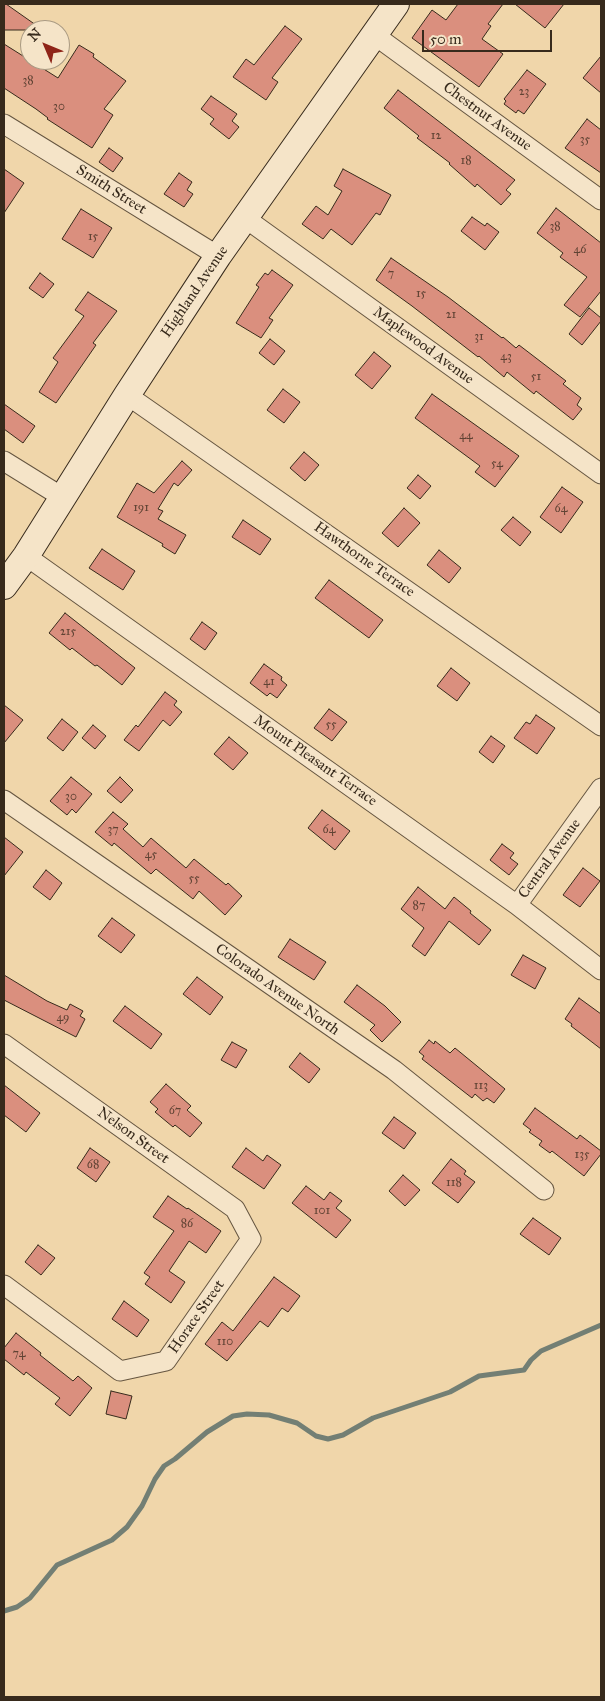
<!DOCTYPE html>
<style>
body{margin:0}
#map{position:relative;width:605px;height:1701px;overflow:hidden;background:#f0d6aa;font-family:"IM FELL Great Primer",serif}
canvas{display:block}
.frame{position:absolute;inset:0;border:5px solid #372a1c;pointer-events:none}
.north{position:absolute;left:20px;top:20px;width:50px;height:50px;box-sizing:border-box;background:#f5e4c8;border:1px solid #a99a83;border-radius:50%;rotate:315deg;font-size:14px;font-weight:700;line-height:20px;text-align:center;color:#372a1c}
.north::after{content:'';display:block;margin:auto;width:18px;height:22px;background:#8f2418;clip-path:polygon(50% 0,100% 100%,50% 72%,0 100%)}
.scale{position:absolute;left:422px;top:30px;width:130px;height:22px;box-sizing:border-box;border:2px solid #372a1c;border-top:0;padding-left:6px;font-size:15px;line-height:18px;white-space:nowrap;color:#372a1c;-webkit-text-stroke:4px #f5e4c8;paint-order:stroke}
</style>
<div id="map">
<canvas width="605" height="1701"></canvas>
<div class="frame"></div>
<div class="north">N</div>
<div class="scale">50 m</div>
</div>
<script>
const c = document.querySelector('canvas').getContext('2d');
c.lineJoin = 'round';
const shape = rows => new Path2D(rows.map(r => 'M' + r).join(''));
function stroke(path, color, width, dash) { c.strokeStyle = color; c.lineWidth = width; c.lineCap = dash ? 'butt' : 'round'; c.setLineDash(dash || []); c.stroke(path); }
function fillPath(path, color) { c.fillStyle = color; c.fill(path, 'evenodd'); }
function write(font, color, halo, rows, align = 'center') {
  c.font = font + ' "IM FELL Great Primer",serif'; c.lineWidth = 4; c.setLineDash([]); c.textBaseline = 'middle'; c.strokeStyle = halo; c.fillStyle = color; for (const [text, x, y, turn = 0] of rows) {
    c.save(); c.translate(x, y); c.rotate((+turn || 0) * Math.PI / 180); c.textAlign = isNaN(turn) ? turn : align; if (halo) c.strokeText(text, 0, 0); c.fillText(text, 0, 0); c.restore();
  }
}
stroke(shape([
 [4,1611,17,1607,30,1598,57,1565,112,1540,127,1527,142,1506,155,1479,164,1466,175,1459,207,1432,233,1416,247,1414,269,1415,297,1423,316,1436,328,1439,343,1435,373,1418,450,1392,479,1376,524,1370,531,1360,541,1351,601,1325]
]), '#737f74', 5);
const building = shape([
 [4,4,6,4,43,30,4,30,4,4],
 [458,4,503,4,488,24,491,26,482,39,503,54,479,87,412,38,432,10,446,20,458,4],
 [515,4,564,4,545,28,515,4],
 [285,26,302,39,272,78,278,82,266,100,233,77,246,59,254,65,285,26],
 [4,44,58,78,79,45,94,54,93,57,126,81,104,109,113,115,92,148,47,119,48,118,36,109,4,88,4,44],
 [601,56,601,93,583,78,601,56],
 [527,70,546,84,524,114,518,110,516,113,504,104,506,101,504,99,527,70],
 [398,90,515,180,506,190,511,194,501,205,477,184,475,187,449,164,450,163,417,138,419,136,384,108,398,90],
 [211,96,237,114,232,121,239,127,229,139,210,124,214,119,201,109,211,96],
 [587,119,601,130,601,173,565,148,587,119],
 [109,148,123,158,113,172,99,162,109,148],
 [4,169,24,183,4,213,4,169],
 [343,169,391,195,380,215,376,213,352,245,331,229,323,239,302,224,316,206,328,215,342,191,334,186,343,169],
 [179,173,192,182,187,190,193,194,184,207,164,194,179,173],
 [556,208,601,243,601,291,580,317,564,305,587,277,560,257,563,253,537,233,556,208],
 [81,209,112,228,93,258,62,239,81,209],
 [472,217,485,226,487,223,499,232,485,250,461,231,472,217],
 [391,258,448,297,502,338,503,337,516,348,519,345,566,381,563,384,581,398,577,405,582,409,573,420,536,391,534,394,507,372,504,377,479,356,478,357,412,306,376,280,391,258],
 [272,270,293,285,269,318,273,320,261,338,236,323,259,287,256,285,265,273,268,275,272,270],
 [40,273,54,284,43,298,29,288,40,273],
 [88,292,117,311,93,343,96,345,56,403,39,392,58,362,53,358,84,316,75,310,88,292],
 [589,308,601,318,601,321,582,345,569,334,589,308],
 [270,339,285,351,274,365,259,353,270,339],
 [374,352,391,366,372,389,355,375,374,352],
 [283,389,300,402,284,423,267,410,283,389],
 [432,394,519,456,495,487,475,472,480,466,415,418,432,394],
 [4,404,35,426,23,443,4,429,4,404],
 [304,452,319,465,305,481,290,468,304,452],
 [182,461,192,470,178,486,174,483,158,509,163,511,158,519,186,535,175,554,162,546,163,544,117,517,137,483,154,493,182,461],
 [418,475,431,486,420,499,407,488,418,475],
 [562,487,583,502,561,533,540,517,562,487],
 [404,508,420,523,398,547,382,533,404,508],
 [513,517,531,532,520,546,501,530,513,517],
 [243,520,271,539,260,555,232,537,243,520],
 [102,549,135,571,123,590,89,568,102,549],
 [439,550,461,568,449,583,427,565,439,550],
 [329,580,383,620,369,638,315,598,329,580],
 [65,613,135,668,122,685,97,665,95,666,72,648,70,650,49,633,65,613],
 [202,622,217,633,205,650,190,639,202,622],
 [264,664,282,677,281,680,287,685,277,698,270,693,267,696,250,683,264,664],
 [451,668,470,683,457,701,437,686,451,668],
 [165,692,177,701,174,705,182,712,170,726,163,720,139,751,124,740,136,725,138,727,165,692],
 [4,705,23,720,4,743,4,705],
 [329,709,347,722,332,741,314,728,329,709],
 [536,715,555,728,537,754,514,738,526,722,530,724,536,715],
 [62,719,78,732,63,751,47,738,62,719],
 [93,725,106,736,95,749,82,738,93,725],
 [491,736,505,746,493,763,479,752,491,736],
 [229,737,248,753,233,770,214,754,229,737],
 [71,777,92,794,76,813,72,809,67,815,50,801,71,777],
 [120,777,133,790,121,803,107,791,120,777],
 [322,810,350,831,335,850,308,828,322,810],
 [113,812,128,824,123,829,143,847,151,838,186,868,194,859,226,885,228,883,242,896,225,915,199,891,193,899,156,869,151,874,114,843,112,846,95,832,113,812],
 [4,837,23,852,4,876,4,837],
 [502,844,514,853,510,858,518,864,509,875,490,860,502,844],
 [583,868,600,881,580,907,563,895,583,868],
 [46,870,62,883,50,900,33,887,46,870],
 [418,887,445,909,454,897,471,911,470,913,491,930,479,945,449,921,425,956,412,946,424,928,401,909,418,887],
 [112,918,135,935,121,953,98,936,112,918],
 [290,939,326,962,314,980,278,957,290,939],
 [523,955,546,968,535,989,511,975,523,955],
 [4,975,47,1001,67,1010,70,1004,83,1011,80,1016,85,1019,76,1037,4,1000,4,975],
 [197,977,223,997,210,1015,183,994,197,977],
 [357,985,385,1006,401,1022,382,1042,370,1030,375,1025,344,1002,357,985],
 [579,998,601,1014,601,1049,571,1026,572,1024,565,1019,579,998],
 [125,1006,162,1034,151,1049,113,1021,125,1006],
 [429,1040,434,1044,435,1041,450,1053,455,1048,505,1089,494,1103,487,1098,483,1101,475,1094,472,1098,422,1059,424,1056,419,1052,429,1040],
 [232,1042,247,1050,236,1068,221,1060,232,1042],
 [300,1053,320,1069,309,1083,289,1067,300,1053],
 [166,1084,191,1106,187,1110,202,1123,190,1137,175,1125,173,1127,155,1112,158,1109,150,1102,166,1084],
 [4,1085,40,1113,26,1132,4,1115,4,1085],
 [535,1108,577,1139,580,1135,601,1151,601,1154,584,1176,552,1151,550,1153,539,1145,542,1141,529,1132,531,1130,523,1124,535,1108],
 [394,1117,416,1133,404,1149,382,1133,394,1117],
 [90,1148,110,1162,96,1182,77,1168,90,1148],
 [246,1148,263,1161,267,1155,281,1165,264,1189,232,1167,246,1148],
 [451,1159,466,1171,464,1174,475,1182,458,1203,432,1183,451,1159],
 [403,1175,420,1190,405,1206,389,1191,403,1175],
 [306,1186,324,1200,330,1192,342,1201,336,1208,351,1220,336,1238,292,1203,306,1186],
 [168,1196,187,1209,188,1208,221,1231,206,1253,189,1241,169,1271,185,1282,171,1303,145,1284,150,1277,144,1273,174,1231,153,1217,168,1196],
 [533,1218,561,1238,549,1255,520,1234,533,1218],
 [38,1245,55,1258,41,1275,25,1262,38,1245],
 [274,1277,300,1296,288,1312,282,1308,268,1327,260,1321,227,1361,205,1344,222,1322,233,1331,274,1277],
 [124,1301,149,1320,137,1337,112,1319,124,1301],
 [16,1333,41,1353,40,1355,73,1381,78,1376,92,1388,70,1416,55,1404,60,1398,26,1372,24,1375,4,1359,4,1348,16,1333],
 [111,1391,132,1396,126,1419,106,1414,111,1391]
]);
fillPath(building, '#da8f7e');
stroke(building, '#372a1c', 1);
const street = shape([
 [373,34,601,200],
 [4,124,218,256],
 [245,218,601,474],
 [127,395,601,726],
 [4,461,62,497],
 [26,556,517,905,601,970],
 [4,800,394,1070,544,1190],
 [517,905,601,788],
 [4,1044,235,1209,251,1239,166,1361,120,1371,4,1285]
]);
const secondary = shape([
 [4,586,26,556,127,395,218,256,396,4]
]);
stroke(street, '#655540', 21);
stroke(secondary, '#372a1c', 28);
stroke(street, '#f5e4c8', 19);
stroke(secondary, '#f5e4c8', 26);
write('12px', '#604334', null, [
 ["38",28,81],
 ["23",524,92],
 ["30",59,107],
 ["12",436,136],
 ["35",585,140],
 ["18",466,161],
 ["38",555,227],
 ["15",93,237],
 ["46",580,250],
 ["7",391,274],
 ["15",421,294],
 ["21",451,315],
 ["31",479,337],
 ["43",506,357],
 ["51",536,377],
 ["44",466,436],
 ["54",497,464],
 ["191",141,508],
 ["64",561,509],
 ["215",68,632],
 ["41",269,682],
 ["55",331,725],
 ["30",71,797],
 ["37",113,830],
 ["64",329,830],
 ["45",151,855],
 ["55",194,879],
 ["87",419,906],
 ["49",63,1018],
 ["113",481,1086],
 ["67",175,1111],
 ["135",582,1155],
 ["68",93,1165],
 ["118",454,1183],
 ["101",322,1211],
 ["86",187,1224],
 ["110",225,1342],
 ["74",19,1354]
]);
write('15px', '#372a1c', '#f5e4c8', [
 ["Chestnut Avenue",487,117,36],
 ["Smith Street",111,190,32],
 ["Highland Avenue",195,292,-56],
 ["Maplewood Avenue",423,346,36],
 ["Hawthorne Terrace",364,560,35],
 ["Mount Pleasant Terrace",315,761,35],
 ["Central Avenue",550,859,-54],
 ["Colorado Avenue North",277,990,35],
 ["Nelson Street",133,1136,36],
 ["Horace Street",197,1317,-55]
]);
</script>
